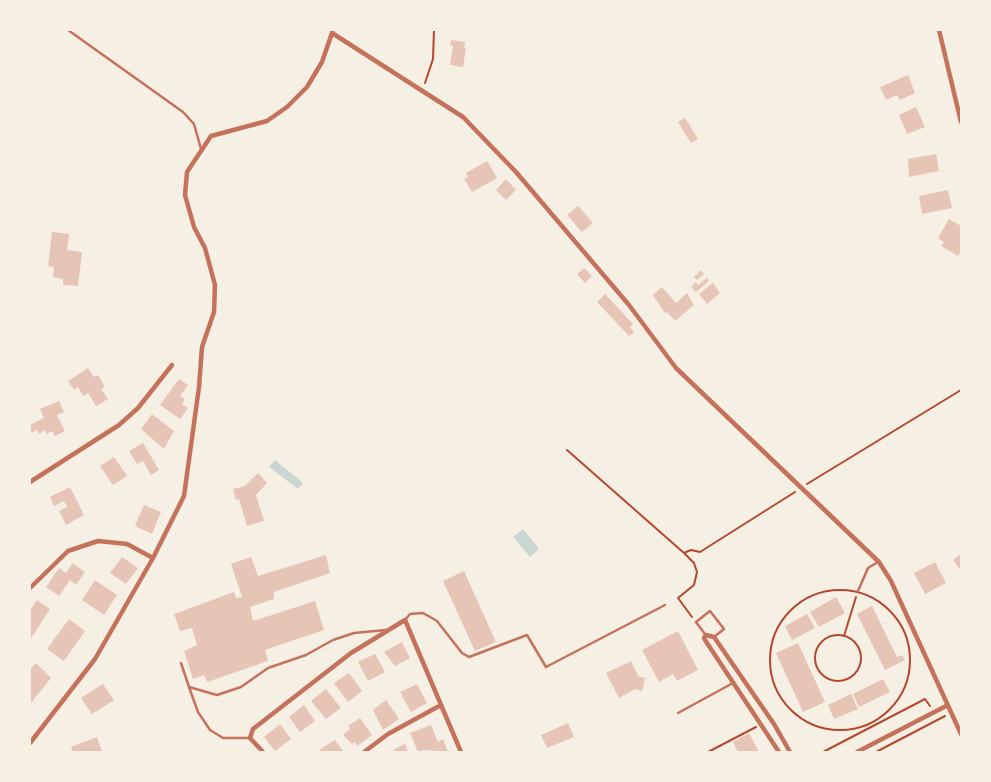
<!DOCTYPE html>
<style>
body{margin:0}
#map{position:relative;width:991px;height:782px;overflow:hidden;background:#f6efe4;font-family:"Fira Sans",sans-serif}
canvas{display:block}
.frame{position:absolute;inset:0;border:31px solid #f6efe4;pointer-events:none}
</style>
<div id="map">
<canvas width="991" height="782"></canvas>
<div class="frame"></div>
</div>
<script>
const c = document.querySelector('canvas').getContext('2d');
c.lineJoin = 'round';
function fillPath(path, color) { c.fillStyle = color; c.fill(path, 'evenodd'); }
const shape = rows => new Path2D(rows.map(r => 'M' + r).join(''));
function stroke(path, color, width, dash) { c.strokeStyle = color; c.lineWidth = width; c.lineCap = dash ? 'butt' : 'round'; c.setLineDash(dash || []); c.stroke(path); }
fillPath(shape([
 [275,460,303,483,298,489,269,467],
 [523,529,539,549,530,557,513,537]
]), '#c9d6d2');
fillPath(shape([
 [451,40,465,42,464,48,466,48,463,67,450,65,453,46,450,45],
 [908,75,915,93,900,100,897,95,886,100,880,87],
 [916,107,925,127,907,134,899,115],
 [685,118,698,139,691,143,678,122],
 [936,154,939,171,909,177,908,159],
 [487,161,497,178,472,192,464,179,468,177,466,173],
 [506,179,516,190,506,200,496,190],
 [948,190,952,208,922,214,919,196],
 [578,206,593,223,582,232,567,215],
 [949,219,961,226,961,251,958,256,941,246,944,242,938,238],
 [52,232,69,234,67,250,82,252,78,286,63,285,63,279,53,277,54,267,48,266],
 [584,268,592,276,585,283,577,274],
 [701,270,704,274,697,280,694,277],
 [707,278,709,281,696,292,691,287,696,282,698,285],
 [713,283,720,293,707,304,699,294],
 [662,287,676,303,687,293,694,305,675,321,667,312,665,313,653,295],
 [605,294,633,324,630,327,634,332,629,336,597,302],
 [88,368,94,377,98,375,105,387,101,389,108,399,96,406,88,393,83,396,78,387,74,390,68,381],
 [179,379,188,385,180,396,185,399,182,404,188,408,180,419,160,405],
 [59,401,64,412,57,415,65,431,55,436,52,431,47,434,45,430,39,434,37,430,31,433,30,425,44,418,40,409],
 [152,414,174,431,164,449,141,429],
 [143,443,159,470,151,475,143,461,137,464,129,451],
 [114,457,127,476,113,485,100,466],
 [258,473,267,483,256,495,264,521,247,526,239,499,236,500,233,489,245,486],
 [70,487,84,515,66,525,59,511,67,507,64,501,54,506,50,497],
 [144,505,161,512,152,534,135,526],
 [961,554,961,571,953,560],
 [326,555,330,573,274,592,274,599,250,607,253,621,315,601,324,630,265,650,268,661,207,682,204,675,193,679,184,651,197,645,192,628,180,631,174,614,234,592,236,598,242,597,231,564,251,557,258,576],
 [122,557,138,568,126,584,110,573],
 [935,562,946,583,925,594,914,573],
 [73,563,85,572,76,585,70,580,59,596,46,587,59,568,66,573],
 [464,571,496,642,475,651,443,581],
 [95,580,117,595,104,615,82,600],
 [836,597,845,613,819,627,810,612],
 [37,600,50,609,30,640,30,610],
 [872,606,897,657,902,655,905,660,885,670,857,614],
 [807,614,815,628,792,640,785,626],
 [69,619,85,631,64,661,47,649],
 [678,631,698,670,677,681,673,674,659,682,642,650],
 [402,642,410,658,395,666,384,652],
 [798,643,825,702,803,712,776,653],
 [375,654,385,672,368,681,358,662],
 [631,661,638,676,645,678,642,691,635,689,619,698,606,673],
 [36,663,51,678,30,704,30,669],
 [349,673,362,691,348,702,334,683],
 [883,679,890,692,859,707,853,694],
 [103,684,114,700,92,714,81,698],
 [417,684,427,703,411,712,400,692],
 [326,689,341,708,326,719,311,701],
 [851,694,858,709,834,719,828,705],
 [386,700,399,719,383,730,373,710],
 [304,705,315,721,300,732,289,717],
 [360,718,372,735,357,746,355,742,352,744,343,735,350,729,348,726],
 [568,723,574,737,547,748,541,735],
 [280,724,291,739,275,751,264,737],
 [431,725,438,742,443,739,448,752,424,750,418,752,410,733],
 [749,733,759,752,738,752,733,742],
 [97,737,102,752,73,752,71,747],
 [335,740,344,752,321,752,319,750],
 [405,744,408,752,394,752,393,750]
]), '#e6c5b7');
stroke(shape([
 [425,83,433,59,434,30],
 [567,450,684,553],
 [807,484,961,390],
 '770 660a70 70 0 1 1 140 0a70 70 0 1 1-140 0Z',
 [692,617,678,598,694,585,697,572,694,563,684,553,691,550,700,552,795,492],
 '815 658a23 23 0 1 1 46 0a23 23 0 1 1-46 0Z',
 [844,636,856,597],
 [708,752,756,727],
 [823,752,925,699,930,706],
 [876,752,945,716]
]), '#b5482f', 2);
stroke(shape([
 [68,30,183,112,194,124,201,149],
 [858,591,868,568,878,562],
 [405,620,410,614,423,613,437,621,462,653,469,657,527,635,546,667,665,605],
 [705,634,696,622,710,611,724,629,714,637],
 [181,663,189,687,217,695,241,687,268,668,306,655,333,640,354,633,386,630],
 [189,687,198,712,210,730,223,738,250,738],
 [678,713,733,683]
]), '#c5725c', 2.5);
stroke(shape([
 [939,30,961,122],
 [332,33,463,117,516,172,629,305,676,368,879,562,891,581,961,734],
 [30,482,119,425,138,408,172,365],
 [30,588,68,551,98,541,127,544,153,558],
 [30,743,95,659,153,558,184,496,199,387,202,347,214,312,215,285,205,248,194,227,185,195,187,172,211,136,267,121,287,107,307,87,322,62,333,30],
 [263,752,250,738,253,729,351,653,405,620,461,752],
 [364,752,388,734,441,705],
 [779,752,707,643,704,638,706,635,714,637,774,724,790,752],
 [857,752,948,705]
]), '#c5725c', 4.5);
</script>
